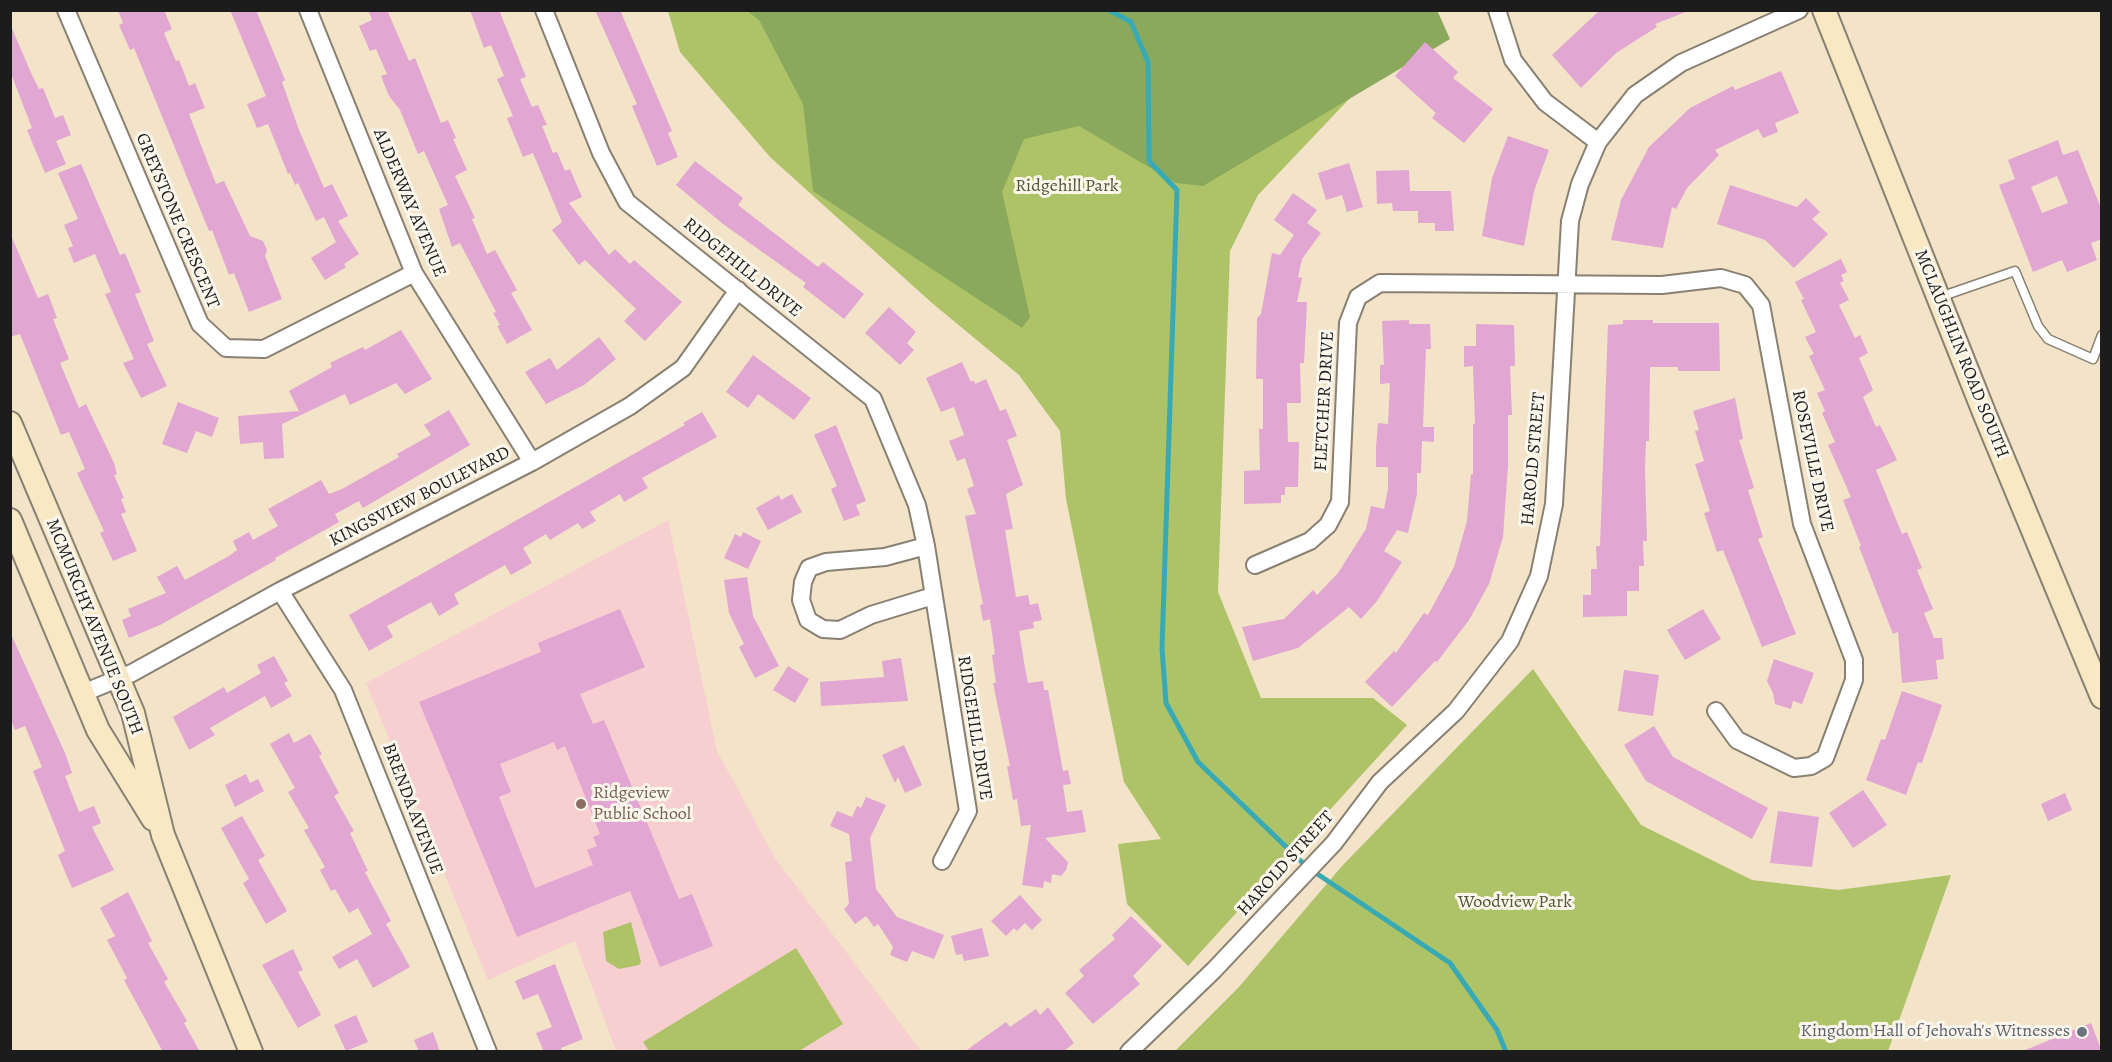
<!DOCTYPE html>
<style>
body{margin:0}
#map{position:relative;width:2112px;height:1062px;overflow:hidden;background:#f3e3c8;font-family:Alegreya,serif}
canvas{display:block}
.frame{position:absolute;inset:0;border:12px solid #1c1c1c;pointer-events:none}
</style>
<div id="map">
<canvas width="2112" height="1062"></canvas>
<div class="frame"></div>
</div>
<script>
const c = document.querySelector('canvas').getContext('2d');
c.lineJoin = 'round';
function fillPath(path, color) { c.fillStyle = color; c.fill(path, 'evenodd'); }
const shape = rows => new Path2D(rows.map(r => 'M' + r).join(''));
function stroke(path, color, width, dash) { c.strokeStyle = color; c.lineWidth = width; c.lineCap = dash ? 'butt' : 'round'; c.setLineDash(dash || []); c.stroke(path); }
function write(font, color, halo, rows, align = 'center') {
  c.font = font + ' Alegreya,serif'; c.lineWidth = 6; c.setLineDash([]); c.textBaseline = 'middle'; c.strokeStyle = halo; c.fillStyle = color; for (const [text, x, y, turn = 0] of rows) {
    c.save(); c.translate(x, y); c.rotate((+turn || 0) * Math.PI / 180); c.textAlign = isNaN(turn) ? turn : align; if (halo) c.strokeText(text, 0, 0); c.fillText(text, 0, 0); c.restore();
  }
}
fillPath(shape([
 [668,520,717,751,775,858,921,1051,616,1051,575,941,488,980,366,683]
]), '#f7cfd1');
fillPath(shape([
 [668,11,1415,11,1369,78,1258,195,1230,251,1218,592,1261,698,1373,698,1407,725,1188,966,1127,904,1118,844,1161,839,1124,782,1066,499,1060,431,1019,375,932,303,770,157,680,52],
 [1533,669,1641,825,1752,880,1838,890,1951,875,1888,1051,1175,1051,1238,988,1342,866],
 [631,922,641,962,639,965,619,969,606,961,603,932],
 [796,948,843,1024,799,1051,649,1051,643,1042]
]), '#aec367');
fillPath(shape([
 [1437,10,1450,39,1203,186,1176,183,1079,126,1024,139,1002,192,1030,317,1022,328,813,191,803,104,759,20,747,11]
]), '#8aa95c');
stroke(shape([
 [1109,10,1131,22,1148,62,1149,161,1177,190,1162,648,1166,703,1198,762,1307,867,1450,963,1497,1030,1506,1052]
]), '#39aab4', 5);
fillPath(shape([
 [118,10,164,10,172,29,164,33,176,61,179,60,189,86,195,83,205,108,189,114,216,184,224,181,250,236,263,241,267,250,265,256,282,299,249,312,234,273,229,275,212,230,209,231,134,48,130,50,119,25,123,23],
 [230,10,256,10,285,80,282,82,299,130,324,188,332,184,348,216,338,221,359,254,344,264,346,267,325,280,311,258,336,242,324,217,316,221,298,183,295,185,290,173,288,174,268,124,257,128,247,104,266,96],
 [368,10,387,10,409,61,415,58,441,123,448,120,456,138,453,139,467,170,455,176,475,218,472,219,487,254,495,250,517,290,511,293,532,330,507,344,497,326,500,325,493,313,496,312,460,243,452,247,439,209,448,205,424,151,418,154,400,110,389,96,381,76,387,74,376,49,370,51,359,26,372,20],
 [470,10,499,10,526,77,520,79,532,107,538,105,547,125,542,126,553,153,557,152,565,171,570,169,582,197,569,203,609,255,615,249,630,264,634,260,682,302,645,341,624,321,636,309,585,260,579,265,552,230,562,222,533,153,523,157,507,118,513,116,497,79,504,76,491,45,484,48],
 [595,10,620,10,672,131,668,133,678,157,657,166,632,106,637,104],
 [1600,10,1688,10,1688,11,1655,24,1657,27,1616,53,1581,88,1552,55],
 [10,24,32,75,39,89,43,88,55,118,63,115,71,135,56,141,66,164,45,173,27,130,32,128,10,71],
 [1425,42,1458,72,1453,78,1493,109,1464,143,1432,118,1436,113,1395,76],
 [1781,71,1799,113,1775,123,1778,132,1763,138,1758,129,1715,150,1719,155,1687,188,1676,209,1672,207,1663,248,1611,240,1621,200,1649,147,1690,108,1733,86,1735,90],
 [1508,136,1549,150,1534,191,1524,246,1482,236,1492,178],
 [2058,140,2063,155,2078,150,2102,211,2102,239,2091,243,2097,260,2067,272,2062,260,2033,272,1999,185,2015,179,2008,160],
 [2057,176,2068,203,2042,213,2031,187],
 [695,161,743,198,738,205,818,267,823,262,864,294,844,319,803,287,806,283,723,224,676,185],
 [1349,163,1363,207,1347,212,1342,195,1326,200,1318,173],
 [81,164,120,255,125,253,141,292,135,294,154,341,147,344,167,386,141,398,123,363,134,359,105,294,111,292,95,254,74,263,68,248,73,246,64,225,78,219,58,173],
 [1409,170,1410,191,1451,191,1454,231,1435,231,1435,223,1418,223,1418,211,1393,211,1392,203,1377,204,1376,171],
 [1730,185,1797,207,1806,198,1820,212,1812,219,1828,234,1794,268,1765,240,1717,224],
 [1293,193,1317,210,1307,223,1321,233,1302,259,1298,277,1302,278,1297,302,1307,302,1304,363,1300,363,1301,403,1287,403,1288,442,1299,442,1298,487,1285,487,1285,495,1281,495,1281,503,1244,504,1244,471,1260,470,1259,429,1263,429,1263,379,1256,379,1257,318,1261,314,1272,253,1280,255,1294,235,1274,220],
 [10,233,38,298,48,294,57,318,53,319,69,359,60,363,79,408,86,404,114,463,117,474,114,475,124,498,121,499,126,512,121,514,137,551,113,561,100,533,104,531,77,473,85,469,69,432,61,435,20,334,10,337],
 [1841,259,1847,272,1841,275,1844,281,1840,283,1849,300,1839,305,1855,338,1860,335,1868,353,1859,358,1873,390,1863,397,1876,427,1880,425,1897,460,1876,470,1902,534,1907,532,1922,568,1917,570,1933,609,1924,613,1934,638,1942,638,1944,659,1936,660,1938,679,1902,683,1898,632,1893,634,1859,547,1861,546,1843,500,1851,497,1828,445,1835,442,1822,413,1825,411,1817,393,1825,390,1809,356,1814,354,1805,337,1816,332,1801,300,1804,299,1795,282],
 [889,307,916,332,907,343,914,350,900,365,865,333],
 [1409,320,1409,324,1430,324,1431,349,1426,349,1423,427,1434,427,1434,442,1422,441,1421,473,1417,473,1417,494,1408,533,1397,530,1384,551,1402,562,1377,601,1361,619,1349,607,1298,648,1253,661,1242,627,1284,619,1313,590,1317,595,1338,573,1366,529,1371,506,1384,509,1388,489,1388,467,1376,467,1376,447,1378,423,1388,424,1390,383,1380,384,1380,365,1384,365,1382,321],
 [1623,320,1653,320,1653,323,1719,323,1720,371,1678,371,1678,367,1650,367,1649,441,1646,441,1645,469,1647,541,1643,541,1644,566,1639,566,1639,591,1627,591,1627,616,1583,617,1583,595,1591,595,1591,569,1597,569,1596,546,1600,546,1608,325,1623,324],
 [1476,324,1514,325,1515,366,1510,366,1512,415,1508,415,1508,466,1503,537,1489,584,1469,620,1437,662,1435,661,1392,707,1365,682,1394,651,1396,653,1424,613,1428,615,1454,567,1467,521,1471,474,1473,474,1473,424,1475,424,1473,366,1464,367,1464,346,1476,346],
 [401,330,432,379,405,394,396,383,350,405,345,394,282,424,284,458,264,459,263,442,240,444,238,416,299,411,289,391,332,367,330,363,363,347,365,350],
 [599,337,616,359,584,385,546,404,525,372,550,358,557,370],
 [753,355,811,398,794,420,758,394,748,408,726,392],
 [962,362,971,382,974,380,975,384,986,379,1000,411,1006,409,1017,436,1007,440,1023,485,1006,494,1013,529,1005,530,1016,597,1028,595,1030,605,1038,603,1042,620,1033,622,1034,628,1019,631,1025,668,1028,683,1043,681,1044,690,1048,690,1063,771,1068,770,1071,784,1063,785,1067,812,1082,810,1086,832,1045,838,1068,862,1066,870,1061,876,1052,874,1051,883,1044,881,1043,888,1022,885,1031,825,1021,826,1017,799,1013,800,1007,766,1010,766,993,683,996,683,992,655,995,654,990,619,983,621,980,605,983,604,965,516,976,514,967,489,974,486,965,458,957,461,949,441,964,435,954,407,941,412,926,378],
 [1735,398,1743,439,1739,440,1754,488,1748,490,1763,537,1758,539,1796,634,1762,647,1723,550,1717,552,1704,513,1710,511,1695,464,1704,461,1695,431,1699,430,1693,411],
 [178,402,219,418,212,437,196,431,187,453,162,444],
 [449,410,470,445,363,508,359,501,335,514,339,522,275,558,276,560,160,625,129,638,122,620,131,616,128,609,166,593,157,577,177,566,185,580,229,556,237,550,233,541,249,532,253,540,278,526,268,509,321,480,329,494,342,489,399,457,397,454,431,435,424,425],
 [702,412,717,437,642,478,648,488,624,502,620,494,590,512,596,521,582,529,578,523,550,540,546,534,523,548,532,563,511,575,505,565,454,594,459,604,439,616,431,602,387,626,393,637,369,651,349,615,685,425,683,423],
 [836,425,866,501,856,505,860,515,844,521,831,489,837,486,814,435],
 [792,494,802,512,768,530,756,508,779,495,781,500],
 [743,532,761,541,748,569,724,558,735,534,741,537],
 [747,577,753,616,779,666,755,678,739,647,744,644,729,613,724,580],
 [620,609,645,667,580,694,593,724,604,720,679,899,692,894,713,946,660,967,630,891,517,937,419,702,541,652,538,643],
 [554,742,557,750,565,746,600,834,593,837,597,846,587,850,593,865,535,888,499,797,511,792,500,764],
 [1703,609,1721,639,1685,660,1667,630],
 [10,632,65,753,72,773,65,776,79,812,94,806,101,823,92,827,114,870,72,888,58,855,65,851,33,771,42,767,25,726,15,730,10,717],
 [274,656,288,681,284,683,292,696,271,708,265,696,210,728,215,735,189,750,173,717,224,687,227,693,261,673,257,665],
 [901,658,908,701,821,706,820,682,884,677,882,661],
 [1774,659,1814,673,1802,704,1793,701,1791,709,1775,704,1773,693,1767,681],
 [788,666,809,679,795,703,773,690],
 [1624,670,1659,675,1653,716,1618,711],
 [1902,691,1942,705,1922,763,1918,762,1906,795,1866,780,1881,739,1885,740],
 [1654,726,1673,757,1768,808,1752,839,1646,781,1624,745],
 [289,733,294,743,310,734,322,754,319,756,339,793,334,796,354,831,350,833,368,871,365,872,391,921,386,924,410,967,373,988,357,959,339,969,332,957,372,934,358,908,349,913,335,889,331,891,320,870,325,867,304,830,309,828,288,792,295,788,270,744],
 [904,745,922,785,905,793,898,777,895,783,882,755],
 [246,774,250,783,258,779,264,791,235,807,225,785],
 [1863,790,1887,825,1853,848,1829,813],
 [2065,793,2072,810,2048,821,2041,804],
 [866,797,886,805,870,838,876,889,897,917,944,935,934,959,912,951,907,962,890,955,893,947,878,924,874,927,866,916,855,924,844,909,849,904,845,862,852,861,849,834,830,826,837,811,852,817,857,806,861,808],
 [1778,811,1819,817,1812,867,1770,863],
 [242,816,265,856,258,860,287,911,266,924,243,883,249,879,221,828],
 [128,892,152,941,148,943,168,979,164,982,187,1021,184,1023,200,1052,163,1052,124,980,127,978,107,940,115,936,100,908],
 [1020,895,1042,920,1032,930,1025,923,1017,931,1014,928,1006,936,991,921],
 [1131,916,1162,946,1133,976,1140,984,1093,1024,1065,993,1084,976,1079,970,1115,939,1112,935],
 [982,928,989,956,964,961,962,954,956,955,951,936],
 [293,949,303,970,298,972,321,1015,298,1028,262,965],
 [555,964,583,1039,561,1048,562,1052,544,1052,536,1033,552,1027,538,994,523,1000,515,981],
 [1048,1007,1074,1043,1063,1052,964,1052,1006,1022,1010,1027,1036,1009,1040,1015],
 [356,1015,368,1042,346,1051,334,1025],
 [2091,1023,2102,1052,2023,1052,2023,1051],
 [433,1032,440,1052,419,1052,414,1040]
]), '#e1a6d1');
const lane = shape([
 [1940,297,2015,271,2038,326,2048,339,2093,359,2102,335]
]);
const street = shape([
 [66,10,200,324,226,348,264,349,414,273],
 [308,10,414,273,532,462],
 [544,10,601,153,627,202,873,399,917,505,926,546,968,811,942,861],
 [1497,10,1513,60,1545,102,1598,142],
 [926,546,885,557,826,562,809,568,803,582,801,600,808,620,823,629,840,630,871,615,933,596],
 [1255,565,1310,541,1328,525,1340,502,1348,323,1358,297,1380,283,1662,285,1721,278,1745,285,1761,305,1802,524,1854,660,1854,680,1825,758,1811,766,1794,768,1737,740,1716,711],
 [280,591,343,690,488,1052],
 [83,693,132,673,280,591,532,462,630,406,683,368,738,290],
 [1129,1052,1214,970,1334,843,1380,782,1456,711,1510,641,1539,576,1554,504,1570,221,1580,184,1598,142,1635,95,1681,63,1799,10]
]);
const secondary = shape([
 [1824,10,1985,415,2102,697],
 [10,423,133,713,163,835,251,1052],
 [10,520,98,730,153,819]
]);
stroke(lane, '#888072', 11);
stroke(street, '#888072', 20);
stroke(secondary, '#888072', 26);
stroke(lane, '#fff', 8);
stroke(street, '#fff', 16);
stroke(secondary, '#f8e8c3', 22);
for (const [x, y, r, color] of [
 [581,804,6,"#8d6e63"],
 [2082,1032,6,"#6b7280"]
]) { const dot = new Path2D(); dot.arc(x, y, r, 0, 2 * Math.PI); c.fillStyle = color; c.fill(dot); stroke(dot, '#fbf7ec', 2); }
write('18px', '#4f5636', '#fbf7ec', [
 ["Ridgehill Park",1067,187],
 ["Woodview Park",1515,903]
]);
write('18px', '#1c1c1c', '#fbf7ec', [
 ["ALDERWAY AVENUE",409,203,67],
 ["GREYSTONE CRESCENT",177,221,67],
 ["RIDGEHILL DRIVE",742,268,39],
 ["MCLAUGHLIN ROAD SOUTH",1961,354,68],
 ["FLETCHER DRIVE",1325,401,-87],
 ["HAROLD STREET",1534,459,-85],
 ["ROSEVILLE DRIVE",1812,461,78],
 ["KINGSVIEW BOULEVARD",420,497,-27],
 ["MCMURCHY AVENUE SOUTH",94,627,68],
 ["RIDGEHILL DRIVE",974,728,81],
 ["BRENDA AVENUE",412,809,69],
 ["HAROLD STREET",1286,864,-48]
]);
write('18px', '#785e54', '#fbf7ec', [
 ["Ridgeview",593,794],
 ["Public School",593,815]
], 'left');
write('18px', '#5b616d', '#fbf7ec', [
 ["Kingdom Hall of Jehovah's Witnesses",2070,1032]
], 'right');
</script>
